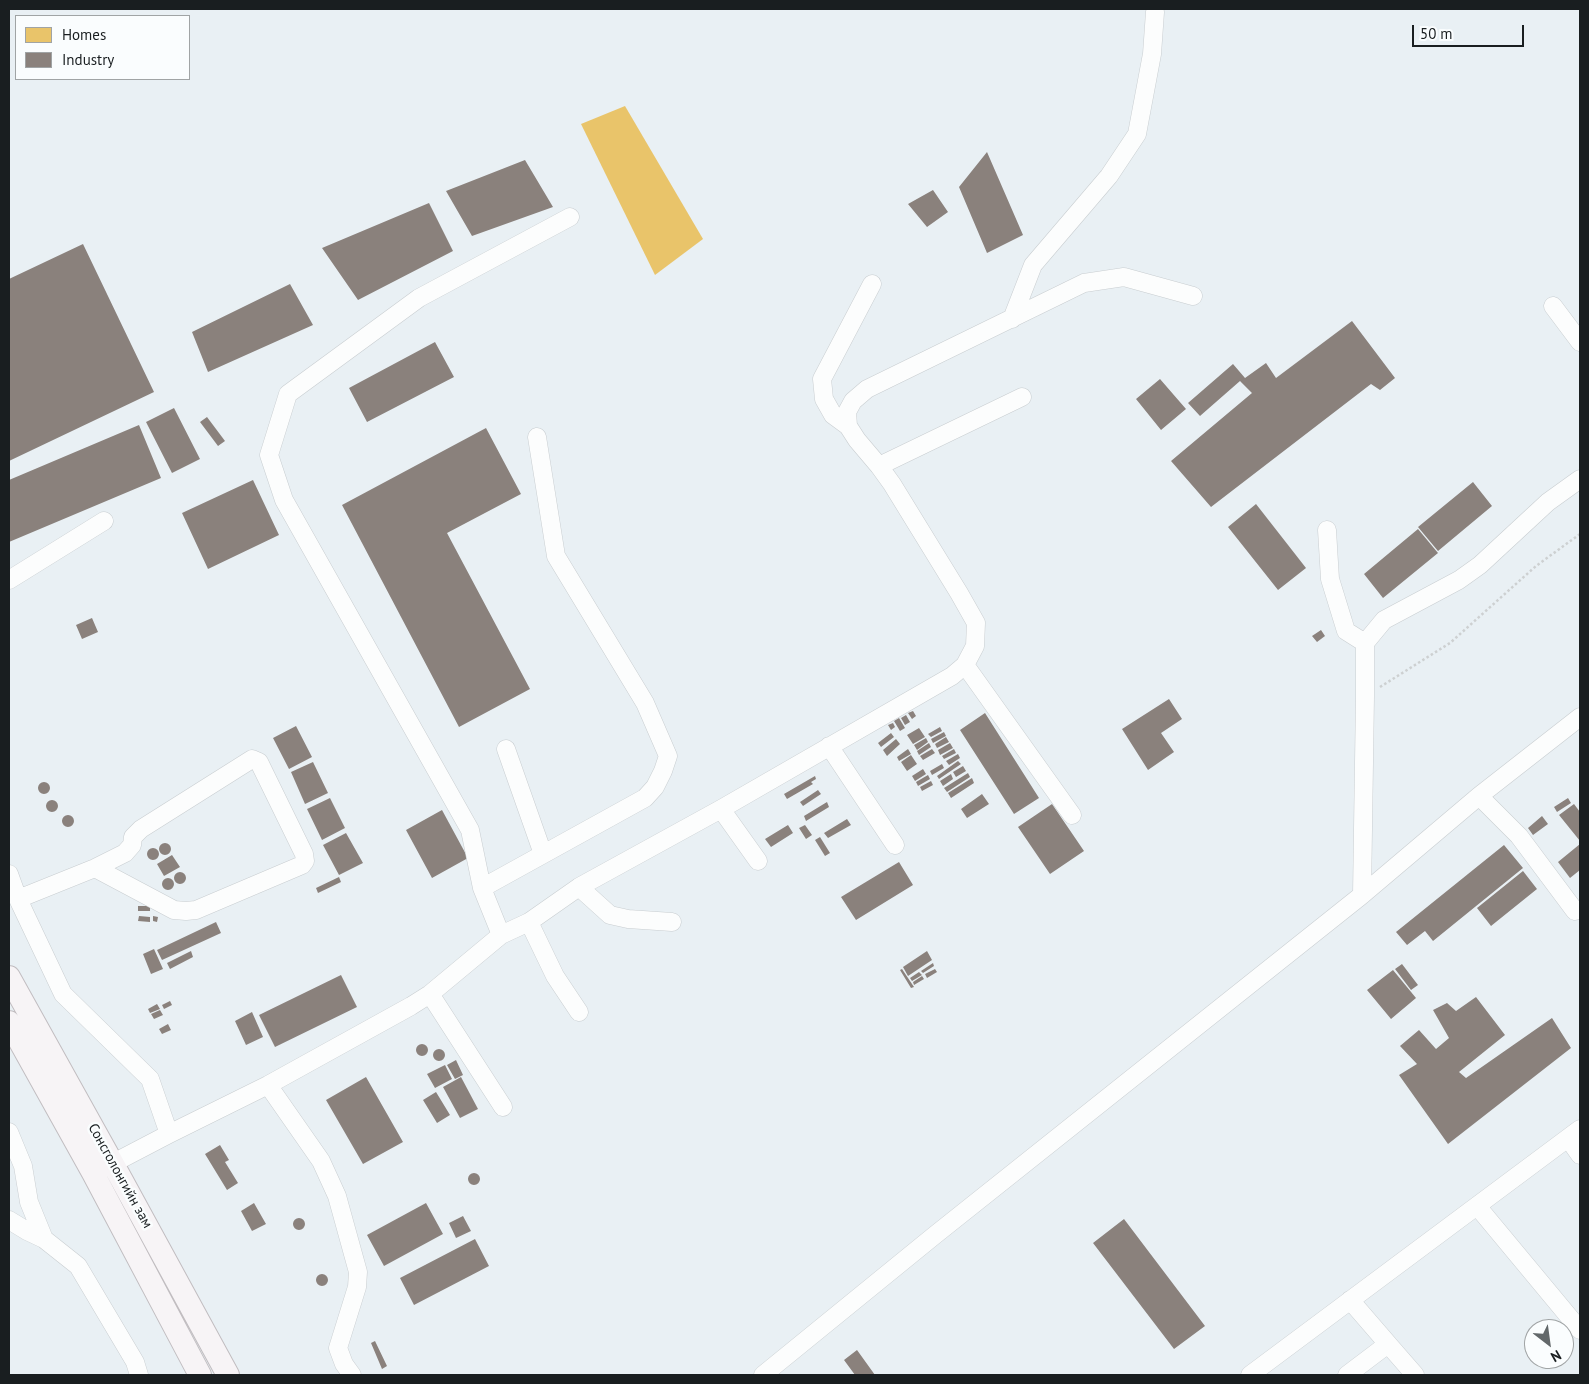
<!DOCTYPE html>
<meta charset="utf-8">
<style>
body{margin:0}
#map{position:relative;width:1589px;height:1384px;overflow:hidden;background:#e9f0f4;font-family:"PT Sans",sans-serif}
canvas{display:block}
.frame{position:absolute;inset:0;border:10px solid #191e20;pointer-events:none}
.legend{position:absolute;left:15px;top:15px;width:175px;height:65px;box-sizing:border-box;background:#fafdfe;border:1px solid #a0a4a5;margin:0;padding:6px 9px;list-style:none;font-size:15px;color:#191e20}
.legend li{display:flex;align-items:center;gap:10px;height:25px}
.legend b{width:25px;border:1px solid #a0a4a5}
.north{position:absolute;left:1524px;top:1319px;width:50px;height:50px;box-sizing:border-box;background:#fafdfe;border:1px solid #a0a4a5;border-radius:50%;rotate:150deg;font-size:14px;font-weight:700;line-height:20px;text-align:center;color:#191e20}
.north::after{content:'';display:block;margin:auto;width:18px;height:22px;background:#62686a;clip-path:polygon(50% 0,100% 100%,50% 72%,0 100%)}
.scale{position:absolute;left:1412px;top:25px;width:112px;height:22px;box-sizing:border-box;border:2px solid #191e20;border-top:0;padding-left:6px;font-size:15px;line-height:18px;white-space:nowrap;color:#191e20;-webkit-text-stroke:4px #fafdfe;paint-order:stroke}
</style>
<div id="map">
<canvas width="1589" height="1384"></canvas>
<div class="frame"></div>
<ul class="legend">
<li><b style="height:14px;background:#e9c46a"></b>Homes</li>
<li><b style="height:14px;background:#8a817c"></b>Industry</li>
</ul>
<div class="north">N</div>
<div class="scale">50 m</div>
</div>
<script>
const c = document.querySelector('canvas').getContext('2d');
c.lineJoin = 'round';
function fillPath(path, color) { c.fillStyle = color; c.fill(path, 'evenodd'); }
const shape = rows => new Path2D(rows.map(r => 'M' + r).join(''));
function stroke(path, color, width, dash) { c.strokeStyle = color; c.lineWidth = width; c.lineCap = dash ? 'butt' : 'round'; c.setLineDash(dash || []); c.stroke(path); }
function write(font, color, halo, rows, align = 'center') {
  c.font = font + ' "PT Sans",sans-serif'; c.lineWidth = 5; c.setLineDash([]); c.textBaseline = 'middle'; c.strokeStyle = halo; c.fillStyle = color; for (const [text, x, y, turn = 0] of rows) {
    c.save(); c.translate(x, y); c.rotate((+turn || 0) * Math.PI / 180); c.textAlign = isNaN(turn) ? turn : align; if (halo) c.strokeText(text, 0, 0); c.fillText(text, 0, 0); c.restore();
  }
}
fillPath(shape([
 [625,106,703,239,655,275,581,124]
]), '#e9c46a');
fillPath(shape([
 [987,152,1023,235,987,253,959,187],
 [525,160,553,207,472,236,446,191],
 [933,190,948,212,927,227,908,204],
 [429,203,453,251,358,300,322,248],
 [83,244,154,392,9,461,9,279],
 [290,284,313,325,208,372,192,332],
 [1352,321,1395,378,1380,390,1371,384,1211,507,1171,461,1252,393,1240,381,1200,416,1188,403,1233,364,1245,378,1266,363,1276,378],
 [435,342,454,377,367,422,349,388],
 [1160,379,1186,409,1161,430,1136,399],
 [174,408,200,459,172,473,146,422],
 [207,417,225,441,218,446,200,422],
 [139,425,161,478,9,542,9,480],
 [486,428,521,494,447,533,530,689,459,727,342,505],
 [253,480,279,535,208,569,182,513],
 [1473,482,1492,506,1438,551,1418,527],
 [1256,504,1306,568,1278,590,1228,527],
 [1418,529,1438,553,1383,598,1364,574],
 [92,618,98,632,82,639,76,625],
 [1321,630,1325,636,1317,642,1312,636],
 [1169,699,1182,719,1161,733,1174,752,1148,770,1122,729],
 [913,711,916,716,912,719,908,713],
 [985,713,1039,798,1014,814,960,730],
 [906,715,910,722,905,725,901,718],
 [899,718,905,728,900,731,894,721],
 [893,723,895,727,891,730,888,725],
 [296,726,312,757,289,769,273,738],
 [940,727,942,731,931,737,928,734],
 [919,728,925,737,913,744,907,735],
 [944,732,946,736,933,743,931,739],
 [891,733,894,737,881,747,878,743],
 [946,737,949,742,937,748,935,744],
 [926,738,928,742,917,750,914,745],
 [896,739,900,744,887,756,883,750],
 [929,743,931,747,919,755,917,751],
 [950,743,953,748,940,755,938,750],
 [908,749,911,754,899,761,897,757],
 [932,749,935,753,923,760,920,756],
 [954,749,956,753,944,759,942,756],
 [958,754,960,758,949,765,946,761],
 [911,755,917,764,907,771,901,762],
 [958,761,961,764,939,779,937,776],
 [313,762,328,793,305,804,291,772],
 [942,764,944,768,932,775,930,771],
 [963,766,966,771,956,777,953,772],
 [923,769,926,774,915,781,912,776],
 [968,773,970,777,947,792,944,788],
 [951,774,953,779,943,786,940,781],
 [928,775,930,779,918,786,916,782],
 [815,776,816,779,811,782,813,784,787,799,784,794],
 [972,778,974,783,951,798,948,793],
 [931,781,933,785,922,791,920,787],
 '38 788a6 6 0 1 1 12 0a6 6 0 1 1-12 0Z',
 [818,790,821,794,803,806,800,802],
 [982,794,989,804,967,818,961,809],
 [330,798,345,828,322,840,307,809],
 [1568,798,1571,803,1557,812,1554,807],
 '46 806a6 6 0 1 1 12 0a6 6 0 1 1-12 0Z',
 [827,802,829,807,806,821,804,816],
 [1052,804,1084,851,1050,874,1018,827],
 [1574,804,1580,812,1580,841,1559,815],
 [442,810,468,858,432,878,406,830],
 '62 821a6 6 0 1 1 12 0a6 6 0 1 1-12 0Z',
 [1542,816,1548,824,1533,835,1528,828],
 [847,819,851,825,828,838,824,833],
 [788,825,793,833,771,847,765,839],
 [805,825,812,835,806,839,799,828],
 [346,833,363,863,339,875,323,845],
 [820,837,830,853,825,856,815,840],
 '159 849a6 6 0 1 1 12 0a6 6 0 1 1-12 0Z',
 [1580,844,1580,870,1570,878,1558,862],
 [1504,845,1523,868,1433,941,1425,931,1407,945,1396,932],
 '147 854a6 6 0 1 1 12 0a6 6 0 1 1-12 0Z',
 [172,855,180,867,164,876,157,864],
 [899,862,913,885,856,920,841,897],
 [1523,871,1537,889,1491,926,1477,908],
 '174 878a6 6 0 1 1 12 0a6 6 0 1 1-12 0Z',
 [339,877,341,882,318,893,316,888],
 '162 884a6 6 0 1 1 12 0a6 6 0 1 1-12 0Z',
 [138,906,150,906,150,911,138,911],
 [139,916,150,917,150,922,138,921],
 [153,916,158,917,157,922,153,921],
 [216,922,221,933,162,960,157,950],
 [154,949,163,969,151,974,143,954],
 [191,951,193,957,170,969,167,963],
 [927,951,932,960,908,976,903,967],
 [933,963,934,966,923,973,921,971],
 [1402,964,1418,985,1411,990,1395,969],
 [902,969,914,987,911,988,900,970],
 [935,969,937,972,927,978,925,974],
 [1393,970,1416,998,1391,1019,1367,990],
 [919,972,922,975,912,981,910,978],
 [341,975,357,1007,275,1047,259,1015],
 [922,976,924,979,914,985,913,982],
 [1476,997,1505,1035,1459,1072,1466,1078,1552,1018,1571,1048,1448,1144,1399,1075,1417,1064,1400,1046,1419,1030,1436,1049,1449,1038,1433,1010,1447,1003,1456,1011],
 [170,1001,172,1005,164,1009,162,1005],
 [157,1004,160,1009,150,1013,148,1009],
 [160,1010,163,1015,154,1019,151,1014],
 [252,1012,263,1037,246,1045,235,1021],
 [168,1024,171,1030,162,1034,159,1029],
 '416 1050a6 6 0 1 1 12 0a6 6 0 1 1-12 0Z',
 '433 1055a6 6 0 1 1 12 0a6 6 0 1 1-12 0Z',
 [456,1060,463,1075,455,1079,447,1065],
 [445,1065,452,1079,435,1088,427,1074],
 [366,1077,403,1142,363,1164,326,1100],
 [461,1077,478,1109,460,1118,443,1087],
 [436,1092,450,1115,437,1123,423,1100],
 [220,1145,229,1160,225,1162,238,1183,227,1190,205,1154],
 '468 1179a6 6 0 1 1 12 0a6 6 0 1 1-12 0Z',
 [254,1203,266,1224,252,1231,241,1211],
 [426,1203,443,1234,384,1266,367,1235],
 [463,1216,471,1231,456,1238,449,1223],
 '293 1224a6 6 0 1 1 12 0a6 6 0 1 1-12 0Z',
 [1124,1219,1205,1326,1174,1349,1093,1243],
 [475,1239,489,1266,414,1305,400,1278],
 '316 1280a6 6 0 1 1 12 0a6 6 0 1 1-12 0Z',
 [375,1341,387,1366,382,1369,371,1343],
 [857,1350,875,1375,855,1375,844,1360]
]), '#8a817c');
const minor = shape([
 [1553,306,1580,342],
 [1012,319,1033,265,1109,176,1137,134,1152,54,1155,12],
 [848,426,833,415,824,399,822,379,872,284],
 [879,466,1022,397],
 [1327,530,1330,579,1346,631,1365,643],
 [9,580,104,521],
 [965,665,1072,815],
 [829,746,895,845],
 [506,749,543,854],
 [1479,796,1519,836,1575,911],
 [721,809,758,861],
 [9,874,18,899,63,994,150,1079,169,1134],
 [579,887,610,915,628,919,672,922],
 [482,888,645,798,655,787,663,771,668,756,645,703,556,556,537,437],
 [1362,895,1365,696,1365,643,1384,620,1459,580,1480,565,1548,502,1580,479],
 [18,899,95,868,125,853,132,845,133,837,141,829,252,759,259,762,304,854,305,861,302,865,196,910,186,911,174,910,95,868],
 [529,922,555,976,579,1012],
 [501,935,482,888,470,830,284,500,269,455,288,394,419,298,570,217],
 [430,994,503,1107],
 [268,1085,321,1161,337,1196,358,1272,357,1287,338,1348,344,1364,352,1375],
 [9,1132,23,1166,29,1202,44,1239],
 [1568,1138,1580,1155],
 [102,1169,169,1134,268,1085,411,1006,430,994,501,935,529,922,579,887,721,809,952,676,965,665,975,646,976,623,959,593,892,484,879,466,857,440,848,426,847,412,853,401,867,389,1084,283,1124,277,1193,296],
 [1477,1206,1580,1330],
 [9,1220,27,1231,44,1239,78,1266,135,1362,139,1375],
 [1388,1344,1415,1375],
 [763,1375,935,1235,1362,895,1479,796,1580,717],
 [1250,1375,1580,1129],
 [1347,1375,1388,1344,1350,1300]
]);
const major = shape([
 [9,977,113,1164,228,1375],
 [9,1022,93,1173,200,1375]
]);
stroke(minor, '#c8cdd0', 19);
stroke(major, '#c1bdc0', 24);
stroke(shape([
 [1380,687,1450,643,1536,566,1580,534]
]), '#cdd0d1', 2.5, [2.5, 2.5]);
stroke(minor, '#fcfdfd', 18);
stroke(major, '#f7f4f6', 22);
write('14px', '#191e20', '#fafdfe', [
 ["Сонсголонгийн зам",120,1176,61]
]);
</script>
